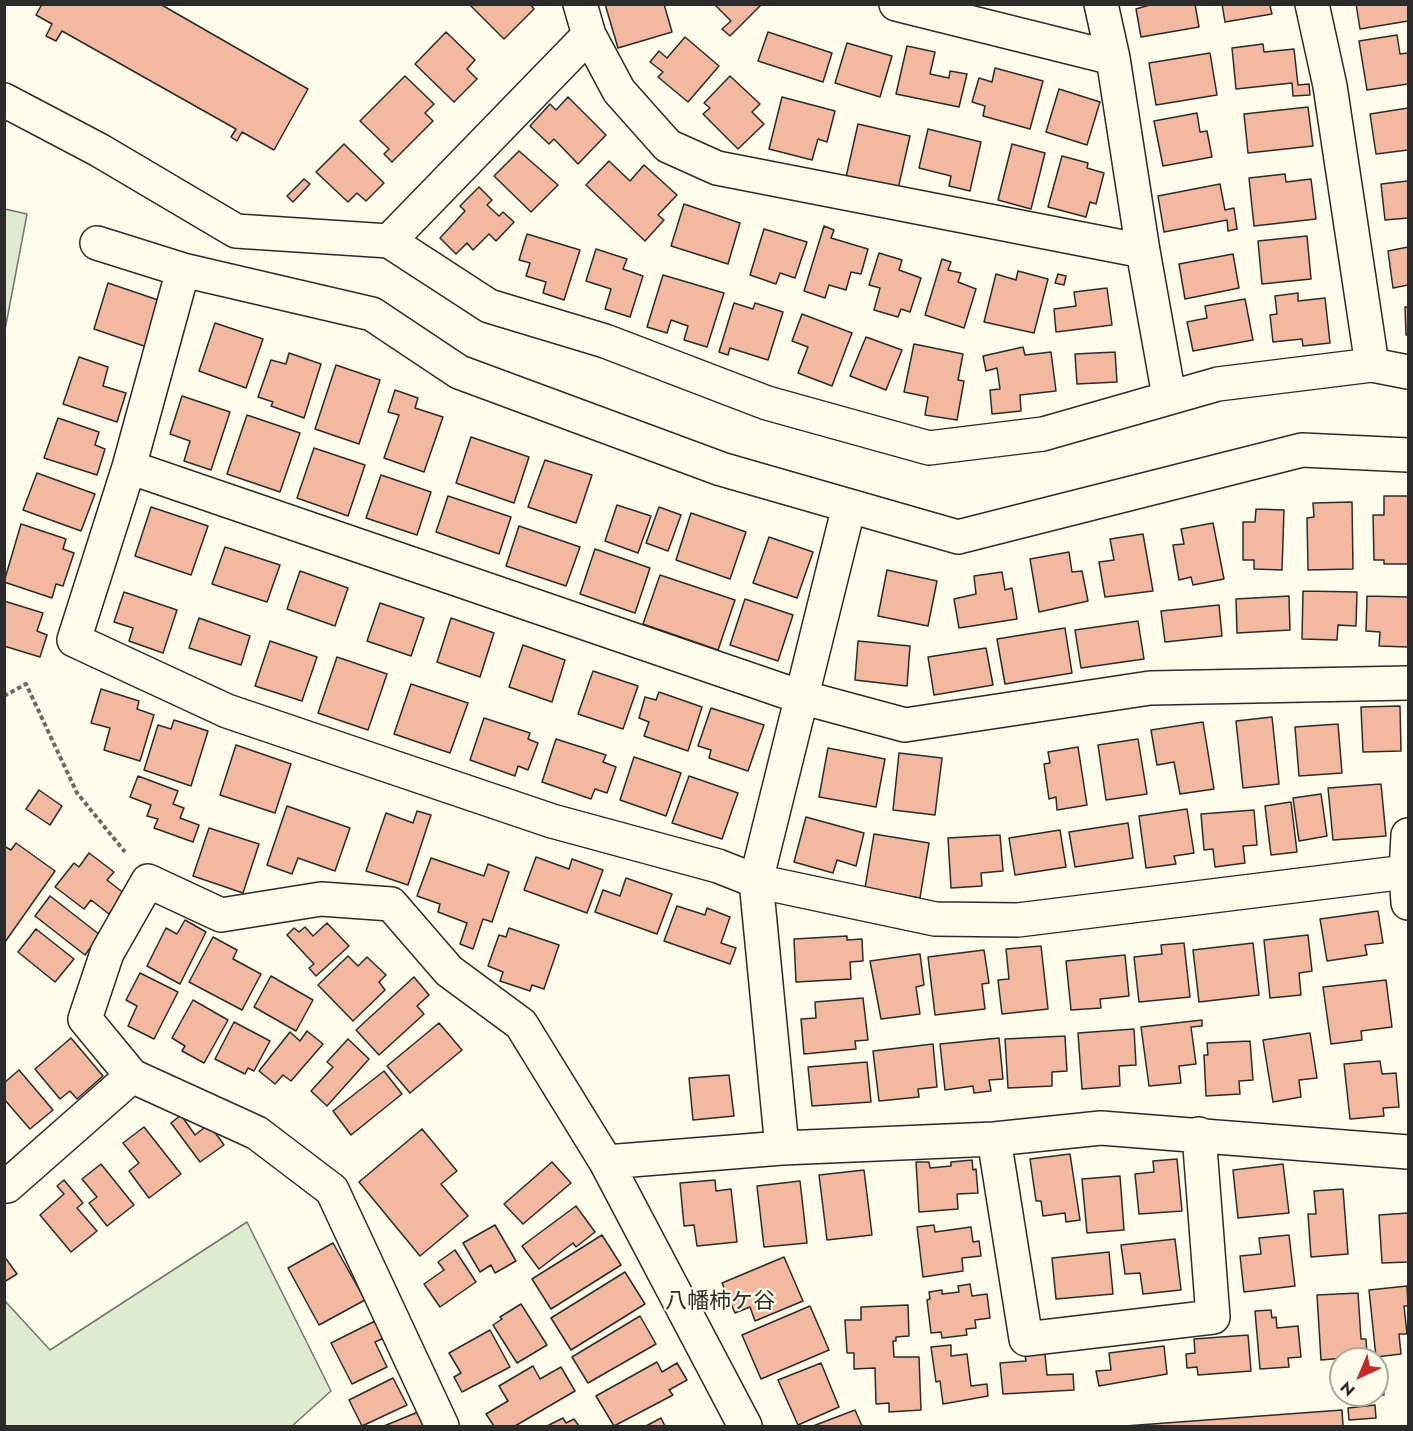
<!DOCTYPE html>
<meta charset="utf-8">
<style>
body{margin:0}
#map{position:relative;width:1413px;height:1431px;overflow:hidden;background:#fdfbea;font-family:Jost,sans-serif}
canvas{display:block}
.frame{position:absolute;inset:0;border:6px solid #2b2b2b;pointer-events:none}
.north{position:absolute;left:1329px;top:1347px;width:60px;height:60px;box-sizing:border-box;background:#fdfbea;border:2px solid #a9a89e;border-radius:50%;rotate:224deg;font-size:16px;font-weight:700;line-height:24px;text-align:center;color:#2b2b2b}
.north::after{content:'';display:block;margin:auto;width:21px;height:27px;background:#c62828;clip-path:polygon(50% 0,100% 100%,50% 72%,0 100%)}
</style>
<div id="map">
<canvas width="1413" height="1431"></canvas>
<div class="frame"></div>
<div class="north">N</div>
</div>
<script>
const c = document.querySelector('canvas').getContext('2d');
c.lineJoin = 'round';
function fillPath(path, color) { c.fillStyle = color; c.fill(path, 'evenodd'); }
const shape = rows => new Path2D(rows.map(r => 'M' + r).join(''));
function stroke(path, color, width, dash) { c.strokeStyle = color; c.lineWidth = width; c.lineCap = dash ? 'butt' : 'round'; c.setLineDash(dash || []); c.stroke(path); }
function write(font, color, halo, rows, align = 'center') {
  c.font = font + ' Jost,"Noto Sans JP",sans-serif'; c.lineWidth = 4.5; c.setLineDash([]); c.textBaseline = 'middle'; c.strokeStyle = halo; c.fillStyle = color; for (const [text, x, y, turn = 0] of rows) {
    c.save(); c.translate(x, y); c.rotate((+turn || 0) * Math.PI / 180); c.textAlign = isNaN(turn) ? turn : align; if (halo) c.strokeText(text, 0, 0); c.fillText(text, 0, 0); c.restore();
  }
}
const green = shape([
 [5,209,27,214,5,330,4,209,5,209],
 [247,1222,331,1391,292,1426,5,1426,5,1301,50,1350,247,1222]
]);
fillPath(green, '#deebd1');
stroke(green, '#74746e', 1.5);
const building = shape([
 [42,4,160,4,308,89,274,150,242,132,237,141,231,137,236,129,62,31,56,41,46,36,52,24,36,15,42,4],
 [472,4,530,4,534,9,504,39,471,6,472,4],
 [605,4,664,4,672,32,618,48,605,4],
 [714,4,762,4,730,36,722,29,731,21,714,4],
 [1153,4,1195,4,1199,27,1141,37,1136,9,1153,4],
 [1222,4,1276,4,1270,6,1272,14,1225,22,1222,4],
 [1356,4,1408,4,1408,21,1360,29,1356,4],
 [446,32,475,60,467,69,477,79,454,102,415,64,446,32],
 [768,32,832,53,823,82,758,61,768,32],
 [1397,35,1400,54,1408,53,1408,84,1367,90,1359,41,1397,35],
 [685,37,719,66,688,102,658,77,663,72,650,62,659,51,667,58,685,37],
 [847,43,892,56,880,97,835,83,847,43],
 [1263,44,1264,52,1294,49,1298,85,1309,84,1310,95,1293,96,1292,83,1236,89,1232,48,1263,44],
 [907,46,935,52,930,74,949,78,950,71,967,74,959,107,896,94,907,46],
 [1210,53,1217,95,1156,105,1149,63,1210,53],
 [995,68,1043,81,1030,129,983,116,985,106,972,102,979,78,992,82,995,68],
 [405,76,434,104,425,113,433,121,392,162,384,154,389,149,360,121,405,76],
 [730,76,760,104,752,112,764,124,738,149,703,114,710,108,704,103,730,76],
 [1059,89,1100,102,1087,145,1046,132,1059,89],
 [568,97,606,135,578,164,554,139,549,144,530,126,550,104,556,110,568,97],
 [782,97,835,111,827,142,818,139,812,160,769,149,782,97],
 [1308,107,1313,146,1248,153,1244,114,1308,107],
 [1408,108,1408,150,1376,154,1370,114,1408,108],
 [1197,113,1200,132,1207,131,1212,157,1163,166,1154,121,1197,113],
 [858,124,910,136,898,189,846,177,858,124],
 [928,129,981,142,970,191,949,186,951,176,919,168,928,129],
 [344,144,384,183,366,201,357,193,348,202,316,172,344,144],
 [1012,144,1045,153,1031,209,998,200,1012,144],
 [519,151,558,185,531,212,494,176,519,151],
 [1062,156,1088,163,1087,168,1104,173,1096,204,1090,202,1086,217,1048,207,1062,156],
 [609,161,630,181,644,165,677,195,658,215,664,220,645,241,586,185,609,161],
 [1285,174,1286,182,1311,179,1316,219,1254,226,1249,178,1285,174],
 [304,179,310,184,293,202,287,196,304,179],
 [1408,181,1408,218,1385,220,1381,184,1408,181],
 [1220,184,1225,210,1234,208,1237,229,1228,231,1227,220,1164,232,1158,196,1220,184],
 [479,187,492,200,487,205,499,216,503,212,514,222,496,241,489,234,473,250,467,243,456,254,440,238,465,211,460,206,479,187],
 [684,204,740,223,728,264,671,246,684,204],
 [824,226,834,230,831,238,868,249,861,274,851,272,846,290,829,285,825,298,804,291,824,226],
 [764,229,807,242,795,278,780,273,776,284,750,275,764,229],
 [527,234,580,250,564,300,543,293,546,282,526,276,530,263,519,260,527,234],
 [1307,236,1311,279,1262,284,1258,241,1307,236],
 [1408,247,1408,285,1393,288,1388,251,1408,247],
 [596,249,627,259,623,269,643,276,630,317,605,309,611,289,586,281,596,249],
 [879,253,902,260,899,270,921,278,910,312,901,309,898,317,874,310,880,288,869,285,879,253],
 [1233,254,1239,288,1185,299,1179,264,1233,254],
 [942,259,951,262,948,270,961,273,958,282,976,289,964,328,925,315,942,259],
 [1018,271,1048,279,1034,333,984,322,996,274,1016,280,1018,271],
 [1058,274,1066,276,1064,285,1055,283,1058,274],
 [663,275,724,293,707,347,684,340,688,326,671,320,667,333,647,327,663,275],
 [108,283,161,301,147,347,94,329,108,283],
 [1107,288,1112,325,1056,332,1054,309,1076,306,1074,292,1107,288],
 [1298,293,1298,301,1325,298,1330,343,1303,346,1302,339,1273,342,1270,315,1277,314,1275,296,1298,293],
 [1245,299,1253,340,1193,351,1187,322,1207,318,1205,306,1245,299],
 [734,303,753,309,755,303,783,312,768,360,730,348,728,355,719,352,734,303],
 [1405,307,1408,307,1408,335,1406,335,1405,307],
 [802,314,852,333,832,386,798,373,808,347,792,341,802,314],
 [215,323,263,339,246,388,199,371,215,323],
 [866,337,902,350,886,390,850,376,866,337],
 [914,344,963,354,958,380,964,381,957,420,925,415,928,397,904,392,914,344],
 [1023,347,1025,355,1051,352,1056,391,1020,395,1021,411,992,414,990,390,1000,389,997,368,986,371,983,356,1023,347],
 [1115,352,1117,382,1077,384,1075,354,1115,352],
 [289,353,321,364,304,418,271,406,273,402,258,397,271,360,286,364,289,353],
 [79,357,108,367,103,386,126,393,117,422,63,404,79,357],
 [336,365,380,380,359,444,315,429,336,365],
 [395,390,418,398,415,408,443,417,424,472,384,458,399,415,388,412,395,390],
 [182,396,230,412,211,470,184,461,190,441,170,434,182,396],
 [247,415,300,433,280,492,227,474,247,415],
 [58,418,99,432,95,445,105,449,97,475,44,458,58,418],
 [471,437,529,457,514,503,456,483,471,437],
 [314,448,365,465,348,516,297,498,314,448],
 [545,460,592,475,576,523,528,507,545,460],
 [37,473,95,494,81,531,23,510,37,473],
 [381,475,431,492,417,535,366,518,381,475],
 [448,496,511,517,499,554,436,532,448,496],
 [1384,496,1408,496,1408,564,1384,564,1384,560,1374,560,1373,515,1384,515,1384,496],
 [1352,502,1353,569,1308,570,1307,518,1314,517,1313,503,1352,502],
 [617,505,651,516,638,553,605,541,617,505],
 [151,507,208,526,191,575,135,556,151,507],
 [659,507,681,515,668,551,646,543,659,507],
 [1256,509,1284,510,1282,570,1254,569,1254,560,1243,560,1243,522,1255,522,1256,509],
 [691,513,746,532,730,579,676,560,691,513],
 [1213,523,1224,579,1193,585,1191,577,1179,580,1173,545,1184,544,1181,529,1213,523],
 [21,524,66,539,63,549,74,553,63,586,56,584,52,598,4,582,21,524],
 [519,526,580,547,566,586,506,566,519,526],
 [1143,534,1153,591,1105,597,1099,562,1114,560,1110,539,1143,534],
 [769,537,813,552,797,598,753,583,769,537],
 [225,547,280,565,267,602,212,584,225,547],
 [595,549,650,568,635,613,580,594,595,549],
 [1069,552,1072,572,1082,571,1088,601,1039,612,1030,559,1069,552],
 [887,570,937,581,928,626,878,616,887,570],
 [300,571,348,588,335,626,287,609,300,571],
 [1002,572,1005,590,1012,588,1017,619,959,628,954,599,976,594,974,576,1002,572],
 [660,575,735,600,718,650,643,624,660,575],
 [1303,591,1357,592,1356,626,1338,625,1337,640,1302,639,1303,591],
 [124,592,177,610,163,653,129,641,133,628,114,622,124,592],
 [1289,596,1290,630,1237,633,1236,599,1289,596],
 [1367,596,1408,597,1408,647,1379,646,1380,632,1366,631,1367,596],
 [745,599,793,615,778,661,730,645,745,599],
 [4,601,43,613,37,631,47,635,40,657,4,646,4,601],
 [380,603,424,618,411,656,367,641,380,603],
 [1219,605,1222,636,1165,642,1161,611,1219,605],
 [199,618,250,636,241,665,189,648,199,618],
 [451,618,494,633,480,677,437,662,451,618],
 [1138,621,1144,659,1081,668,1075,630,1138,621],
 [1065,628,1072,673,1005,684,997,639,1065,628],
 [270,641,317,657,302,701,255,686,270,641],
 [858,641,910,646,907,686,855,680,858,641],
 [523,645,565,660,552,702,509,687,523,645],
 [986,648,993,685,934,695,928,657,986,648],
 [337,657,387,674,368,730,318,713,337,657],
 [593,671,638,686,623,729,578,714,593,671],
 [411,684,468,703,450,753,394,734,411,684],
 [101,689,139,701,137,709,154,715,140,761,104,750,110,728,91,723,101,689],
 [659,692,702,707,688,751,644,736,649,722,639,718,645,697,656,700,659,692],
 [1400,706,1401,751,1363,752,1361,707,1400,706],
 [711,708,764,725,748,771,709,758,711,750,698,746,711,708],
 [1272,717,1279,784,1243,788,1236,721,1272,717],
 [484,718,530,733,528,739,538,743,528,770,518,766,515,776,470,760,484,718],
 [174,720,208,731,191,786,144,770,158,725,171,729,174,720],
 [1203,722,1214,789,1180,794,1174,762,1157,765,1151,730,1203,722],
 [1338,724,1342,773,1299,776,1295,727,1338,724],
 [556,739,606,755,603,762,616,767,607,793,595,789,591,799,542,782,556,739],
 [1138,739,1147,794,1106,800,1098,745,1138,739],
 [236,745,291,764,275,813,220,795,236,745],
 [1078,747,1087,805,1057,810,1056,797,1049,799,1044,764,1050,763,1048,752,1078,747],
 [828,748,885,759,876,807,819,797,828,748],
 [899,753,942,758,935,815,893,810,899,753],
 [634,757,681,773,666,816,620,800,634,757],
 [138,776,178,791,173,804,184,808,180,818,199,825,193,842,154,828,158,819,147,816,151,805,130,797,138,776],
 [689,776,738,793,722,839,672,823,689,776],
 [1381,784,1386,836,1333,840,1328,788,1381,784],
 [39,790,62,806,50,825,26,809,39,790],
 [1321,794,1327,836,1299,841,1293,798,1321,794],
 [1291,802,1297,852,1271,855,1265,806,1291,802],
 [287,806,350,828,335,871,298,858,292,874,267,865,287,806],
 [1187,809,1194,853,1174,856,1176,864,1146,868,1139,816,1187,809],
 [1254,810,1257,845,1243,846,1245,863,1215,867,1213,849,1204,850,1201,814,1254,810],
 [417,811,431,815,408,885,366,871,386,813,413,823,417,811],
 [806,817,864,833,856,866,837,860,833,873,794,862,806,817],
 [1128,823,1133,858,1075,867,1069,832,1128,823],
 [209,828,259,844,243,893,193,876,209,828],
 [1060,830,1066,867,1015,875,1009,838,1060,830],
 [874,834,929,843,920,898,865,888,874,834],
 [1000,835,1003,871,981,873,982,886,951,888,948,838,1000,835],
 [16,843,55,871,5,942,4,846,11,850,16,843],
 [89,853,114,872,107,880,125,894,109,914,91,900,84,909,55,887,74,863,79,867,89,853],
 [536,857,569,869,572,859,603,870,587,913,524,890,536,857],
 [431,858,484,876,488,864,509,872,492,922,483,919,473,949,460,944,467,923,438,912,440,904,417,896,431,858],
 [626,878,672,894,657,934,595,912,603,890,620,896,626,878],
 [50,896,100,935,85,955,35,916,50,896],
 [677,906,705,915,707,908,730,917,721,943,736,948,730,964,664,941,677,906],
 [1378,911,1383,943,1365,945,1367,955,1327,961,1320,919,1378,911],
 [185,920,206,932,180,984,147,966,166,928,177,934,185,920],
 [327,923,349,946,316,976,309,968,314,964,287,935,294,928,299,932,305,927,313,936,327,923],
 [509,928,559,945,544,989,532,985,530,991,500,981,503,972,488,966,499,935,506,937,509,928],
 [36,929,74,959,55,982,18,952,36,929],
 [1308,935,1312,971,1299,973,1301,995,1270,998,1264,940,1308,935],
 [847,936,847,940,862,939,863,961,850,962,851,979,796,982,794,939,847,936],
 [213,937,237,950,233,959,261,974,242,1010,189,982,213,937],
 [1184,943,1190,997,1139,1002,1134,957,1162,954,1161,945,1184,943],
 [1253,943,1259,995,1199,1002,1193,950,1253,943],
 [1041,946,1048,1009,1002,1014,998,980,1009,979,1006,949,1041,946],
 [984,950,989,983,982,984,985,1009,935,1015,928,957,984,950],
 [920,954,924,985,916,987,920,1014,881,1019,870,961,920,954],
 [1125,955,1129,996,1100,999,1101,1008,1071,1010,1066,961,1125,955],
 [348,956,358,966,367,957,386,975,379,982,385,990,353,1021,318,985,348,956],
 [140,973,178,992,154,1039,128,1026,137,1006,126,1000,140,973],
 [271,976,313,1000,296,1031,254,1007,271,976],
 [414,977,429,995,417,1006,424,1014,379,1055,356,1030,414,977],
 [1386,980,1392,1027,1361,1031,1362,1040,1331,1044,1323,987,1386,980],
 [863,998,868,1040,855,1041,856,1049,804,1054,801,1019,816,1018,815,1002,863,998],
 [193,1000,228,1020,204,1063,182,1051,185,1046,172,1038,193,1000],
 [1202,1020,1202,1026,1191,1027,1196,1064,1179,1066,1181,1083,1149,1086,1141,1027,1202,1020],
 [234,1022,270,1041,254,1071,248,1068,245,1074,215,1059,234,1022],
 [439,1023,462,1050,410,1093,387,1066,439,1023],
 [1134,1029,1136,1065,1119,1066,1120,1086,1082,1089,1078,1033,1134,1029],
 [307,1031,323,1044,291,1081,283,1075,275,1084,259,1071,290,1032,300,1041,307,1031],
 [1310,1033,1317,1078,1299,1080,1301,1097,1273,1102,1263,1040,1310,1033],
 [1065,1036,1067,1071,1052,1072,1052,1086,1008,1088,1005,1039,1065,1036],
 [71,1038,103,1076,77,1099,70,1091,60,1099,35,1069,71,1038],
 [999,1038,1003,1079,989,1080,991,1091,974,1093,973,1086,945,1090,940,1044,999,1038],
 [348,1039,369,1059,327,1106,311,1091,333,1067,327,1062,348,1039],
 [1250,1041,1253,1080,1239,1081,1240,1094,1206,1096,1204,1055,1208,1055,1207,1043,1250,1041],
 [933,1044,937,1087,918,1089,919,1097,879,1101,873,1051,933,1044],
 [1380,1061,1382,1074,1396,1073,1399,1107,1383,1108,1384,1116,1350,1119,1344,1064,1380,1061],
 [867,1062,871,1102,812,1106,808,1067,867,1062],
 [19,1070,53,1110,30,1129,4,1099,4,1083,19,1070],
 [384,1071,402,1094,351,1135,333,1111,384,1071],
 [729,1075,734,1116,693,1120,689,1078,729,1075],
 [181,1115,195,1135,209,1124,224,1145,200,1162,171,1123,181,1115],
 [144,1127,181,1174,149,1198,129,1171,139,1163,123,1143,144,1127],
 [422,1129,457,1171,441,1184,468,1216,420,1256,359,1182,422,1129],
 [1070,1154,1080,1220,1066,1222,1065,1213,1043,1216,1041,1201,1036,1201,1030,1159,1070,1154],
 [1177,1159,1182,1211,1139,1214,1135,1174,1154,1172,1153,1161,1177,1159],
 [972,1160,973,1170,976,1169,978,1193,957,1194,958,1209,919,1212,916,1162,929,1162,930,1168,951,1166,951,1162,972,1160],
 [552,1162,571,1183,523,1224,504,1204,552,1162],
 [101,1164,134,1205,107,1226,89,1203,97,1197,82,1179,101,1164],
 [1283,1164,1289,1213,1238,1218,1233,1170,1283,1164],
 [864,1170,872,1235,827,1240,819,1175,864,1170],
 [1120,1176,1124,1230,1087,1233,1082,1179,1120,1176],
 [64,1180,83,1203,77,1208,97,1231,71,1252,40,1215,64,1194,57,1186,64,1180],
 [715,1180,716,1191,731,1189,737,1242,697,1246,694,1225,684,1226,680,1183,715,1180],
 [800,1181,807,1243,764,1247,757,1186,800,1181],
 [1343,1189,1348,1254,1311,1257,1308,1214,1316,1214,1314,1191,1343,1189],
 [576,1206,595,1232,576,1247,573,1243,539,1269,522,1246,576,1206],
 [1408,1213,1408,1262,1382,1263,1379,1215,1408,1213],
 [495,1225,516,1261,495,1273,491,1265,480,1272,463,1243,495,1225],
 [934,1225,935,1232,971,1227,973,1242,979,1241,981,1256,962,1258,963,1271,923,1277,917,1227,934,1225],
 [602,1235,621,1265,551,1309,532,1279,602,1235],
 [1289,1235,1295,1286,1244,1292,1240,1256,1261,1254,1259,1238,1289,1235],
 [1175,1239,1181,1290,1143,1294,1140,1273,1125,1274,1121,1245,1175,1239],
 [333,1243,365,1300,319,1325,288,1268,333,1243],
 [455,1250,476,1282,440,1307,424,1284,444,1270,438,1262,455,1250],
 [1109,1252,1113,1294,1056,1299,1052,1258,1109,1252],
 [4,1256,17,1274,4,1282,4,1256],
 [784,1257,803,1301,755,1321,750,1307,735,1313,722,1283,784,1257],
 [625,1272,645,1304,571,1350,551,1318,625,1272],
 [970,1284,972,1296,987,1294,990,1318,975,1320,976,1328,966,1329,967,1335,942,1338,941,1332,931,1333,927,1300,930,1299,929,1292,942,1290,942,1294,959,1292,958,1286,970,1284],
 [1407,1286,1408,1306,1404,1306,1407,1334,1399,1334,1401,1354,1376,1357,1369,1290,1407,1286],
 [1358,1293,1361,1339,1366,1339,1367,1356,1321,1360,1317,1295,1358,1293],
 [521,1304,547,1345,517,1363,493,1325,502,1319,500,1317,521,1304],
 [908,1305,909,1336,896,1337,896,1341,893,1341,894,1357,919,1357,921,1410,889,1412,889,1403,876,1404,875,1368,854,1369,854,1353,847,1353,845,1320,861,1320,861,1307,908,1305],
 [810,1306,829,1350,761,1379,742,1335,810,1306],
 [1271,1310,1272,1318,1276,1317,1277,1328,1298,1326,1301,1357,1288,1358,1289,1367,1260,1369,1255,1311,1271,1310],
 [640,1316,656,1344,588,1383,572,1357,640,1316],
 [375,1321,384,1338,375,1342,387,1367,352,1384,331,1343,375,1321],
 [490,1330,510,1367,462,1392,454,1377,461,1373,449,1353,490,1330],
 [1248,1335,1251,1371,1198,1375,1197,1367,1187,1368,1186,1354,1195,1353,1194,1339,1248,1335],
 [951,1345,951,1356,967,1354,971,1386,987,1384,988,1396,943,1404,940,1381,936,1382,931,1347,951,1345],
 [1164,1346,1167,1374,1099,1386,1096,1371,1111,1370,1109,1353,1164,1346],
 [1045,1354,1047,1375,1073,1374,1074,1390,1003,1394,1000,1363,1026,1361,1025,1355,1045,1354],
 [657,1362,662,1372,677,1363,687,1380,669,1390,673,1395,614,1426,596,1396,657,1362],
 [821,1363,839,1407,798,1425,778,1380,821,1363],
 [533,1366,540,1379,561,1367,575,1391,515,1426,494,1426,486,1414,508,1401,499,1386,533,1366],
 [1382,1375,1384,1395,1346,1398,1346,1395,1377,1395,1377,1376,1382,1375],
 [393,1378,407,1405,362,1426,349,1400,393,1378],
 [1375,1405,1376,1418,1349,1420,1348,1408,1375,1405],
 [855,1410,862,1426,813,1426,855,1410],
 [1342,1410,1343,1426,1125,1426,1342,1410],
 [418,1412,424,1426,384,1426,418,1412],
 [563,1418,566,1423,574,1419,579,1426,547,1426,563,1418],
 [661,1418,665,1426,646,1426,661,1418]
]);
fillPath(building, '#f2b8a0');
stroke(building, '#2b2b2b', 1.5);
const minor = shape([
 [896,4,1113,58],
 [1101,4,1113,58,1143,251,1169,396],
 [1312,4,1330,86,1372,365],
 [589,35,619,91,668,146,717,168,1143,251],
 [4,100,99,150,236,231,389,241,489,306,605,341,767,403,929,448,1043,434,1218,384,1372,365,1408,372],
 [389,241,589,35,580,4],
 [97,243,183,270,372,314,459,372,721,469,958,537,1302,450,1408,455],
 [183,270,129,467,74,640,227,711,552,821,718,866,756,881,935,919,1018,920,1406,872],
 [129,467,801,697,905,725,1150,688,1408,683],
 [1408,835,1406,872,1408,903],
 [994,1139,1026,1339,1213,1317,1199,1134],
 [782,1148,756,881,849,506],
 [606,1162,782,1148,994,1139,1101,1128,1408,1152],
 [7,1186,132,1076],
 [442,1426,332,1190,257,1133,132,1076,85,1019,107,953,148,881,221,915,321,899,391,904,449,971,521,1024,606,1162,745,1426]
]);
stroke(minor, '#2b2b2b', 36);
stroke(shape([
 [4,696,26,684,77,793,125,852]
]), '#6a6964', 4, [4.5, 3]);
stroke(minor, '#fdfbea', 33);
write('22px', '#2b2b2b', '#fdfbea', [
 ["八幡柿ケ谷",720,1303]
]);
</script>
